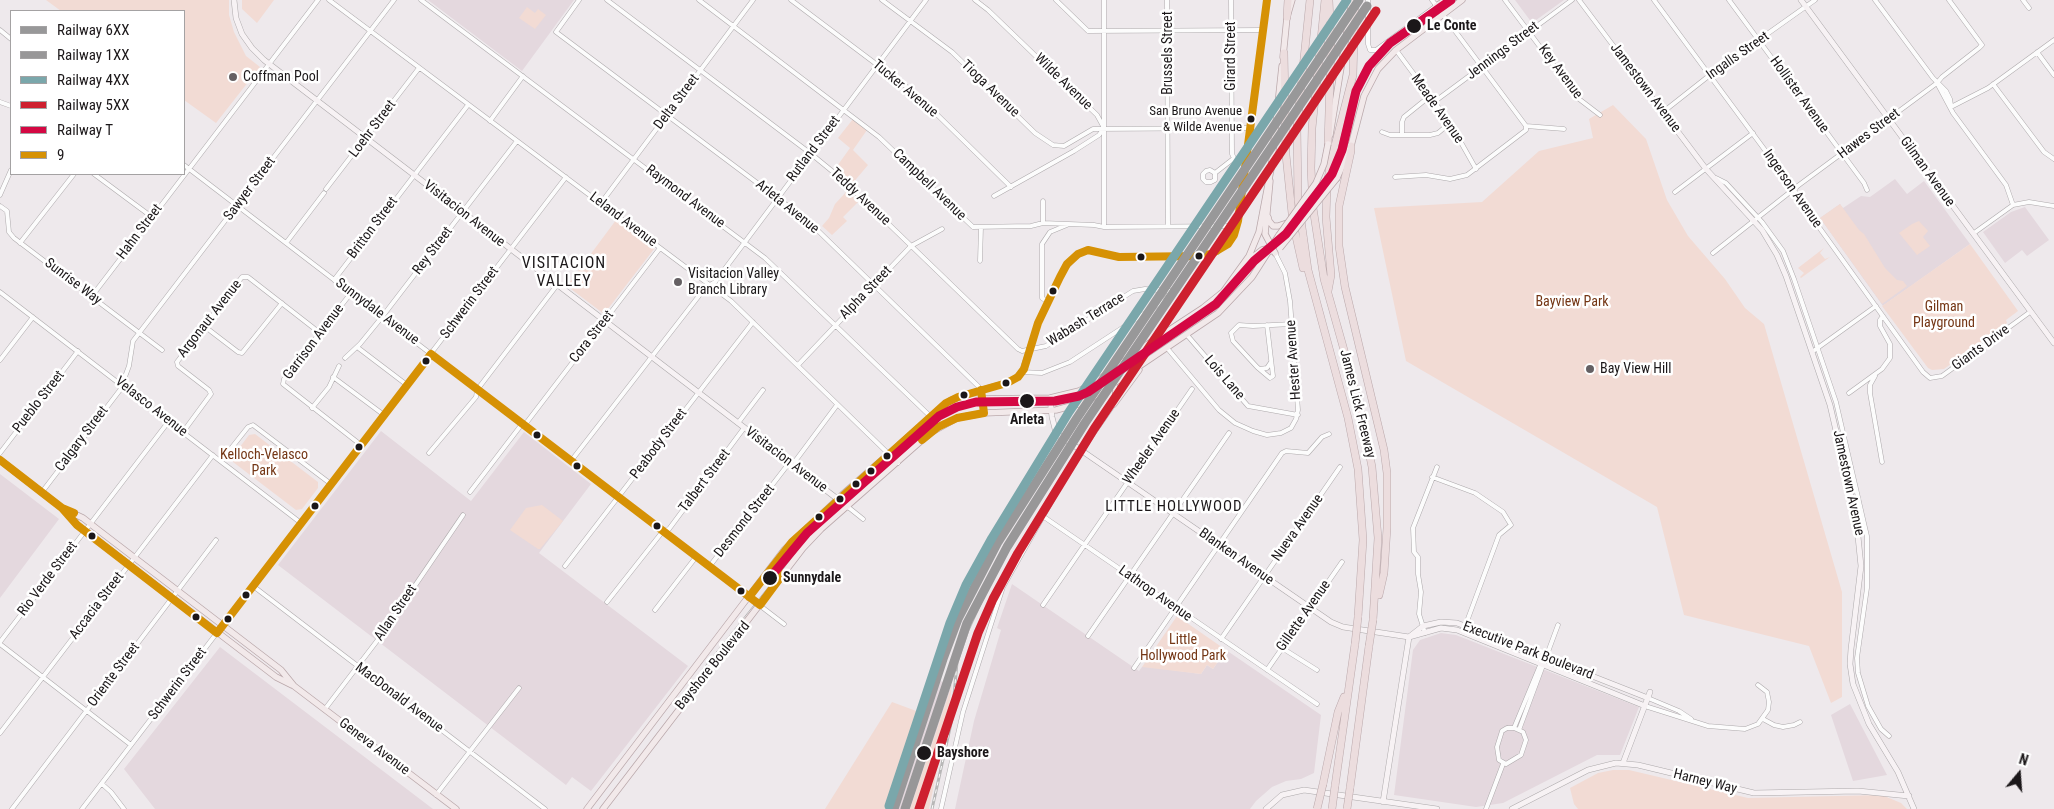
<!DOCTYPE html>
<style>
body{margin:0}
#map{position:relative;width:2054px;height:809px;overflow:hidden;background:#eee9ec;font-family:"Roboto Condensed",sans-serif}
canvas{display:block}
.legend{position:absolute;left:10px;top:10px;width:175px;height:165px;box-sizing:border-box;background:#fff;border:1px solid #a4a2a3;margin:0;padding:6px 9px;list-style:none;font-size:15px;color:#1b1719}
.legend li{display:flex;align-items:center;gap:10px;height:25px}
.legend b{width:25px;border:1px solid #a4a2a3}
.north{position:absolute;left:1994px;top:749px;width:50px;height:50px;-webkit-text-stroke:4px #fff;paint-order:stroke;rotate:18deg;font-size:14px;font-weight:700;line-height:20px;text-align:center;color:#1b1719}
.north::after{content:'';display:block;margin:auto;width:18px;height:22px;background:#1b1719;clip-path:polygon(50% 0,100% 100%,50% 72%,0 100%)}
</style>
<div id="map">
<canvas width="2054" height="809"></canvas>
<ul class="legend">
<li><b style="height:6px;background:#989899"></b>Railway 6XX</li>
<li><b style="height:6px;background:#989798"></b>Railway 1XX</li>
<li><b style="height:6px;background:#7aa7ab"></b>Railway 4XX</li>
<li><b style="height:6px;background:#ce202f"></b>Railway 5XX</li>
<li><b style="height:6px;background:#d40843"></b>Railway T</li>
<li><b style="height:6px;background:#d69104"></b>9</li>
</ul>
<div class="north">N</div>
</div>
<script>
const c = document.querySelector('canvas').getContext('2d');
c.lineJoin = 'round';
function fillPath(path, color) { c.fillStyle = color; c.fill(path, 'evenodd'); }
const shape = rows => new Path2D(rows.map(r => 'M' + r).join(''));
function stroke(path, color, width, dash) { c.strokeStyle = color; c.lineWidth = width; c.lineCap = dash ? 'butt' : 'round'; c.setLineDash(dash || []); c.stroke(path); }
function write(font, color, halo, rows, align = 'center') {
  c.font = font + ' "Roboto Condensed",sans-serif'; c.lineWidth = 5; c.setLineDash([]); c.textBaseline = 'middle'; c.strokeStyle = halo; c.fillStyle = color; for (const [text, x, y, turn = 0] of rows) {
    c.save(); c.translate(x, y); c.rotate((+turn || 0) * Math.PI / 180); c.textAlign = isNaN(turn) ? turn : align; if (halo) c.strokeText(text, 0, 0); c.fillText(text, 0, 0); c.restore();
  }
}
fillPath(shape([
 [428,0,574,0,522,71],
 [1515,0,1564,0,1532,23],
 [1895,179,1907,194,1924,181,1970,244,1883,306,1820,218,1840,204,1843,208,1861,196,1870,197],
 [2025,207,2049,240,2027,256,2022,250,2005,263,1983,232,2011,212],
 [381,431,471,501,524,432,591,484,539,553,688,666,591,791,572,777,566,785,278,565],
 [0,474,59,519,0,598],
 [1012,584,1139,671,1142,667,1150,667,1201,674,1207,665,1213,669,1226,650,1321,715,1314,773,1301,779,1286,781,1272,787,1256,801,1250,809,955,809,974,721,1001,630,997,628],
 [1441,633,1456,635,1639,707,1620,755,1597,755,1503,803,1476,807,1394,795,1413,650,1420,640],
 [220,647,433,809,155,809,124,769],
 [931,678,952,685,910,809,888,809],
 [1850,704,1887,775,1853,781,1831,715]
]), '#e4d8de');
fillPath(shape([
 [46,0,229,0,229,15,234,32,246,56,260,67,216,123,184,100,184,11,61,11],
 [242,0,274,0,257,23,242,9],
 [527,7,535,13,538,9,546,15,535,29,519,18],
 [1613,105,1646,139,1667,200,1688,236,1725,279,1745,308,1764,324,1842,592,1842,697,1831,703,1809,646,1684,615,1657,507,1406,361,1374,208,1482,202,1539,151,1593,138,1589,119],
 [853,119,867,130,853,150,868,165,852,184,835,169,850,148,838,138],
 [847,191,858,202,843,217,847,221,832,235,822,226,829,218,835,204],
 [1840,204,1859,230,1864,234,1885,268,1897,280,1903,281,1907,286,1882,304,1820,218],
 [616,220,654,249,604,314,567,286],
 [1919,221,1928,231,1923,237,1930,246,1917,255,1899,233,1912,224],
 [1970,244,2018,311,2006,320,2007,323,1944,369,1932,370,1928,368,1882,306],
 [1824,248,1820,253,1825,259,1830,257,1801,278,1800,277,1804,273,1798,268],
 [255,434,318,482,318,488,302,509,296,510,233,462,233,456,249,435],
 [542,505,563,521,540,549,538,549,510,530,526,508],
 [1177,616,1226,650,1213,669,1207,665,1201,674,1142,667],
 [952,685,947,723,929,809,910,809],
 [892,702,919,712,888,809,825,809],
 [1613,770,1629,770,1748,798,1882,795,1901,803,1907,809,1578,809,1574,804,1570,788,1598,773]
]), '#f2dbd4');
const street = shape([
 [329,0,731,301,898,463],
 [421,0,765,258,931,417],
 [579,0,556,32,808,221,978,386,981,390],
 [607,0,810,153,843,180,1018,349,1022,351,1046,346,1133,291,1145,289,1171,291,1165,300,1070,362,1042,373,1022,372],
 [699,0,879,137,973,227,1031,226,1043,223,1094,225,1104,227,1237,226],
 [791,0,916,94,1011,187],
 [882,0,952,52,1035,133,1053,145,1064,146,1093,129,1251,128],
 [975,0,988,10,1097,115,1103,126],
 [1056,0,1088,31,1263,30],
 [1104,0,1104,227],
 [1167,0,1168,226],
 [1231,0,1232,154,1235,160,1246,162],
 [1368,0,1368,44,1370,50,1376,50,1436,6],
 [1505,0,1579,99,1600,115],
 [1579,0,1663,112,1715,71,1815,0],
 [1654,0,1790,184,1816,223,1923,372,1930,378,1942,376,2030,312],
 [1729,0,1864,183,1867,190],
 [1875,0,1933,78,1946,91,1950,99,1951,105],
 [2023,0,2029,8],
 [0,30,11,39],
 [1396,50,1450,123,1476,169],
 [2037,52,2054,75],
 [1937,83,1953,113,2006,185,2013,205],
 [1993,84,2044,152,2054,159],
 [0,102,11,106],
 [1434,102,1572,0],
 [1951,107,1988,88,2054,40],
 [490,121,523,76],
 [1526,126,1564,129],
 [1382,132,1390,135,1430,135,1438,133,1450,123],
 [1402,135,1402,122,1404,117,1430,96],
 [184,165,784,624],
 [1215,173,1210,170,1206,171,1203,174,1203,179,1206,182,1211,182,1215,180,1215,173,1233,159],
 [94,174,152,217],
 [1395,177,1426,175,1450,179,1467,175,1526,130,1526,126,1432,0],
 [1716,178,1726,183,1762,222,1783,251,1794,279,1836,402,1867,536,1867,588,1857,658,1858,673,1868,706,1881,729,1889,736],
 [326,189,419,68],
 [1675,192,1753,133],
 [0,195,11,170],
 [994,196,1074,151,1099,135,1104,128],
 [1043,201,1043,223],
 [601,203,753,0],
 [0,206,7,211,9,232,14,238,162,350],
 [1974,233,2013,205,2029,202,2054,206],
 [20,243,74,174],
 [286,243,324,193],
 [1713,253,1799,185,1937,83,1942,77,1979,48,1982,45,1949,0],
 [980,261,981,227],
 [334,280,468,105],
 [0,292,301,523],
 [351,293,284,379,283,384,361,445],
 [92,296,318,0],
 [1048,302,1042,298,1042,244,1050,232,1067,225],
 [1267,325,1273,376,1270,378,1257,367,1233,341,1231,333,1239,325,1253,326,1292,324],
 [204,326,238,352,242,353,282,303],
 [1187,335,1248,406,1298,415],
 [357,347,407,385],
 [1167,348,1219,410,1235,423,1253,431,1267,435,1281,433,1291,428,1296,419,1298,410,1290,301,1285,273,1275,253],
 [1812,352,1876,306],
 [345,358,360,344,382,317,517,141],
 [0,360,33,317],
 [798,365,911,246,942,229],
 [1260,369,1267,368,1271,362],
 [1875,376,1870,385,1870,393,1882,462],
 [333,377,384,415],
 [1849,393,1882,369,1890,358,1890,344,1880,326,1880,320,1883,316],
 [312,408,329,387,339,366],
 [738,423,763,390],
 [183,432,211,394,209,390,178,366,177,362,242,277,248,277,320,333],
 [0,453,78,351],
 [429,453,476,397,477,390,557,285],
 [221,461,248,427,253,425,331,484],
 [571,461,705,288,715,282,926,0],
 [1432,477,1475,493,1503,512,1511,525,1499,535,1463,632],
 [42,492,120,390,129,366,133,341,394,0],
 [470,492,522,424,527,422,660,248],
 [848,507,863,519],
 [1044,517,1317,704],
 [565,566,753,322],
 [709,567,786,467,796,460,837,405],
 [253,586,545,809],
 [607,602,663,531,669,529,744,428],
 [1043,605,1192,389],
 [655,610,696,557],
 [1425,633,1419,614,1421,592,1418,574,1418,557,1414,552,1413,528,1437,467],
 [1088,636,1229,433],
 [1221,639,1340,467],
 [0,642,169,421],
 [0,644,131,745],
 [1282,648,1317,670],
 [1134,668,1282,453,1286,451,1308,453,1322,437,1329,434],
 [1267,670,1342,562],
 [1648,698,1679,711,1691,719],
 [1645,706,1708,726,1745,729,1758,724,1768,710,1769,702,1767,692,1758,685],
 [325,709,380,637,463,515],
 [1763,719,1774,725,1783,727,1794,725,1800,722],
 [1507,728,1514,728,1523,732,1526,740,1521,755,1506,764,1499,760,1497,747,1502,731,1507,728],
 [1514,728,1541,663],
 [1519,730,1558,625],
 [0,733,213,455],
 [102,784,111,792,124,809],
 [436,795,519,688],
 [12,809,216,540],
 [82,809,566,177],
 [941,809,963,712,1003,587,1075,460,1114,404],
 [1486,809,1503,764]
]);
const secondary = shape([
 [234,0,236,18,242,34,252,48,264,60,848,507],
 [1801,0,2054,343],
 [1663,112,1706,169,1762,230,1777,255,1786,276,1830,405,1856,517,1861,566,1851,649,1850,664,1853,684,1869,724,1898,772,1914,809],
 [1050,398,1052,417,1056,433,1331,622,1343,627,1409,637,1441,628,1457,630,1645,706],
 [984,413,981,390,1012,381,1022,372,1038,323,1064,269,1078,254,1088,250,1119,257,1205,256,1217,252,1231,239,1238,221,1267,0],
 [1623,763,1650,692],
 [1383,802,1409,637,1423,626,1441,622,1457,623,1648,698],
 [1266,809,1282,795,1304,790,1437,809],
 [1512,809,1588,770,1616,763,1638,765,1754,793,1858,791,1909,796]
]);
const primary = shape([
 [1436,6,1446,0],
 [1283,57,1287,17,1292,0],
 [1330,135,1352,0],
 [1337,178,1351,146,1364,96,1378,69,1396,50,1462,0],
 [1270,181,1265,234,1275,253],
 [1268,217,1269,221,1273,226,1278,226,1287,223],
 [1248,261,1262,250,1266,249,1271,251],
 [1107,373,1116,390,1115,401],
 [1114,404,1139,370],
 [942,407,951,400,981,390],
 [0,460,62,508,83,518,97,529,281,670,294,686,456,809],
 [64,510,77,525,276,677,292,685],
 [587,809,784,550,842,495,931,417,946,408,975,399,1050,398,1079,391,1097,381,1148,344,1203,308,1223,292,1249,256,1259,232,1271,169,1282,66],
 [603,809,803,548,821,529,930,433,957,418,984,413,1056,410,1082,403,1092,398,1218,313,1252,277,1279,235]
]);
const highway = shape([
 [1310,0,1297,127,1298,199,1308,270,1348,418,1358,469,1363,540,1358,617],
 [1325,0,1312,128,1311,168,1313,208,1324,279,1360,407,1372,467,1378,538,1373,620],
 [1287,17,1288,0],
 [1284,53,1286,155,1293,223,1303,268],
 [1328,144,1331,46,1329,0],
 [1351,146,1351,151,1339,206,1339,246,1345,287,1384,450,1387,473,1387,528,1384,573,1379,595],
 [1328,291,1331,275,1326,217,1327,187,1330,165,1353,75,1355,0],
 [1323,784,1338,712,1344,697],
 [1335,786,1355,644],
 [1350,788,1369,646]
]);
stroke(street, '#ada9ab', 5);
stroke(secondary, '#ada9ab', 6);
stroke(primary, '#baa8ab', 7);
stroke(highway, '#baa8ab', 8);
stroke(street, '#fcfcfc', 4);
stroke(secondary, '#f7f2f4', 5);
stroke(primary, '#f2e9ea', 5.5);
stroke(highway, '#ecddde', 7);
stroke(shape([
 [702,670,790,560]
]), '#b8b7b7', 1);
const rail = shape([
 [932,809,952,719,957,662,968,630,1010,539]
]);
stroke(rail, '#b8b7b7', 3);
stroke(rail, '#fff', 1, [4]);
const primaryBridge = shape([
 [1279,235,1316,183,1324,164,1328,144],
 [1280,248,1337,178]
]);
const highwayBridge = shape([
 [1355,644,1358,617],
 [1369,646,1373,620],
 [1317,809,1323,784],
 [1332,809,1335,786],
 [1347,809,1350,788]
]);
stroke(primaryBridge, '#baa8ab', 7, []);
stroke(highwayBridge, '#baa8ab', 8, []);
stroke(primaryBridge, '#f2e9ea', 5.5);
stroke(highwayBridge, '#ecddde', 7);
stroke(shape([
 [431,354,760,605,783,574],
 [922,440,938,427,957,418,984,413,981,390],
 [0,460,62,508,74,513],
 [62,508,77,525,217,633,431,354],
 [749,597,792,542,946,403,958,397,1007,383,1018,377,1024,369,1038,323,1060,277,1067,264,1078,254,1088,250,1119,257,1198,256,1211,254,1228,244,1234,235,1238,221,1267,0]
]), '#d69104', 8);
stroke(shape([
 [894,809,943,659,958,619,998,542,1077,418,1359,0]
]), '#989899', 9);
stroke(shape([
 [905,809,967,623,1007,547,1085,423,1367,6]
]), '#989798', 9);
stroke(shape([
 [889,806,950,623,966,585,992,538,1069,412,1347,0]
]), '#7aa7ab', 9);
stroke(shape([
 [919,809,978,633,993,599,1018,553,1094,429,1376,11]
]), '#ce202f', 9);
stroke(shape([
 [768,580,807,533,939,416,957,407,976,402,1055,401,1079,396,1088,392,1216,304,1254,261,1286,234,1332,174,1342,150,1356,91,1369,66,1390,43,1451,0]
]), '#d40843', 9);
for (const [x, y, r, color] of [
 [1414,26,8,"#1b1719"],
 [233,77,5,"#656063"],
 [1251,119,4.5,"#1b1719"],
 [1199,256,4.5,"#1b1719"],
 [1141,257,4.5,"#1b1719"],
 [678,282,5,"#656063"],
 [1053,291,4.5,"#1b1719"],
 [426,361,4.5,"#1b1719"],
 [1590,369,5,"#656063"],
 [1006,383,4.5,"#1b1719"],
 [964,395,4.5,"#1b1719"],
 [1027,401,8,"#1b1719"],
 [537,435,4.5,"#1b1719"],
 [359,447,4.5,"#1b1719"],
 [887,456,4.5,"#1b1719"],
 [577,466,4.5,"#1b1719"],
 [871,471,4.5,"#1b1719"],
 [856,484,4.5,"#1b1719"],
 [840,499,4.5,"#1b1719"],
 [315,506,4.5,"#1b1719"],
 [819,517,4.5,"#1b1719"],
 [657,526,4.5,"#1b1719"],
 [92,536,4.5,"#1b1719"],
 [770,578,8,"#1b1719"],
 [741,591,4.5,"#1b1719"],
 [246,595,4.5,"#1b1719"],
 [196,617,4.5,"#1b1719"],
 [228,619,4.5,"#1b1719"],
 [924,753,8,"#1b1719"]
]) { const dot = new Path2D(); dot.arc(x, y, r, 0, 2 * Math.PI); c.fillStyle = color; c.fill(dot); stroke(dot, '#fff', 2); }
write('13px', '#1b1719', '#fff', [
 ["San Bruno Avenue",1242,112],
 ["& Wilde Avenue",1242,128]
], 'right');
write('bold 14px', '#1b1719', '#fff', [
 ["Le Conte",1427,26],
 ["Arleta",1027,420,"center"],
 ["Sunnydale",783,578],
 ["Bayshore",937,753]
], 'left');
write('14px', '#1b1719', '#fff', [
 ["Jennings Street",1503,51,-37],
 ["Brussels Street",1168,53,-90],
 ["Girard Street",1231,56,-90],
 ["Ingalls Street",1738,56,-35],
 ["Key Avenue",1560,72,53],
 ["Wilde Avenue",1063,82,44],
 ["Jamestown Avenue",1645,88,53],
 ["Tucker Avenue",905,89,40],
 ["Tioga Avenue",990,89,44],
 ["Hollister Avenue",1799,95,54],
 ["Delta Street",677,102,-53],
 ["Meade Avenue",1437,109,55],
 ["Loehr Street",373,129,-53],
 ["Hawes Street",1869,134,-37],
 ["Rutland Street",814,149,-53],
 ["Gilman Avenue",1927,172,54],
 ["Campbell Avenue",929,185,44],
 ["Sawyer Street",250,189,-53],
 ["Ingerson Avenue",1792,189,55],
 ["Raymond Avenue",685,197,37],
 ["Teddy Avenue",860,197,43],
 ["Arleta Avenue",787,207,39],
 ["Visitacion Avenue",464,214,38],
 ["Leland Avenue",623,220,37],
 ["Britton Street",373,228,-53],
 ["Hahn Street",140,232,-53],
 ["Rey Street",433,251,-53],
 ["Sunrise Way",73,282,37],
 ["Alpha Street",866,293,-46],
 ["Schwerin Street",470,303,-53],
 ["Sunnydale Avenue",377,312,37],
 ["Argonaut Avenue",210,319,-52],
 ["Wabash Terrace",1086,320,-32],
 ["Cora Street",592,337,-52],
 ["Garrison Avenue",314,342,-53],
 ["Giants Drive",1981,348,-36],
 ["Hester Avenue",1294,360,-94],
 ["Lois Lane",1224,378,49],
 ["Pueblo Street",39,402,-52],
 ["James Lick Freeway",1357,404,76],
 ["Velasco Avenue",151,407,38],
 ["Calgary Street",82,439,-53],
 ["Peabody Street",659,444,-53],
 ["Wheeler Avenue",1152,447,-55],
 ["Visitacion Avenue",786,460,37],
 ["Talbert Street",705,481,-53],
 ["Jamestown Avenue",1848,483,78],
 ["Desmond Street",745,521,-52],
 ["Nueva Avenue",1298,528,-55],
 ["Blanken Avenue",1236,557,35],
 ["Rio Verde Street",48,579,-53],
 ["Lathrop Avenue",1155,594,35],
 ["Accacia Street",97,606,-53],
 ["Allan Street",396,613,-56],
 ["Gillette Avenue",1304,616,-55],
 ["Executive Park Boulevard",1528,651,21],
 ["Bayshore Boulevard",713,666,-51],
 ["Oriente Street",114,675,-53],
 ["Schwerin Street",178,684,-53],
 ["MacDonald Avenue",399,698,37],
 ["Geneva Avenue",374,747,37],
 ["Harney Way",1705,782,14]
]);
write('14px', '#1b1719', '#fff', [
 ["Coffman Pool",243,77],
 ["Visitacion Valley",688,274],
 ["Branch Library",688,290],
 ["Bay View Hill",1600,369]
], 'left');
write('14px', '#743615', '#fff', [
 ["Bayview Park",1572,302],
 ["Gilman",1944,307],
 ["Playground",1944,323],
 ["Kelloch-Velasco",264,455],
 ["Park",264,471],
 ["Little",1183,640],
 ["Hollywood Park",1183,656]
]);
c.letterSpacing = '1px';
write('15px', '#1b1719', '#fff', [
 ["LITTLE HOLLYWOOD",1174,507]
]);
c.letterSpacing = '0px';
c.letterSpacing = '1px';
write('16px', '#1b1719', '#fff', [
 ["VISITACION",564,264],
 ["VALLEY",564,282]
]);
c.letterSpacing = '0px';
</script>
